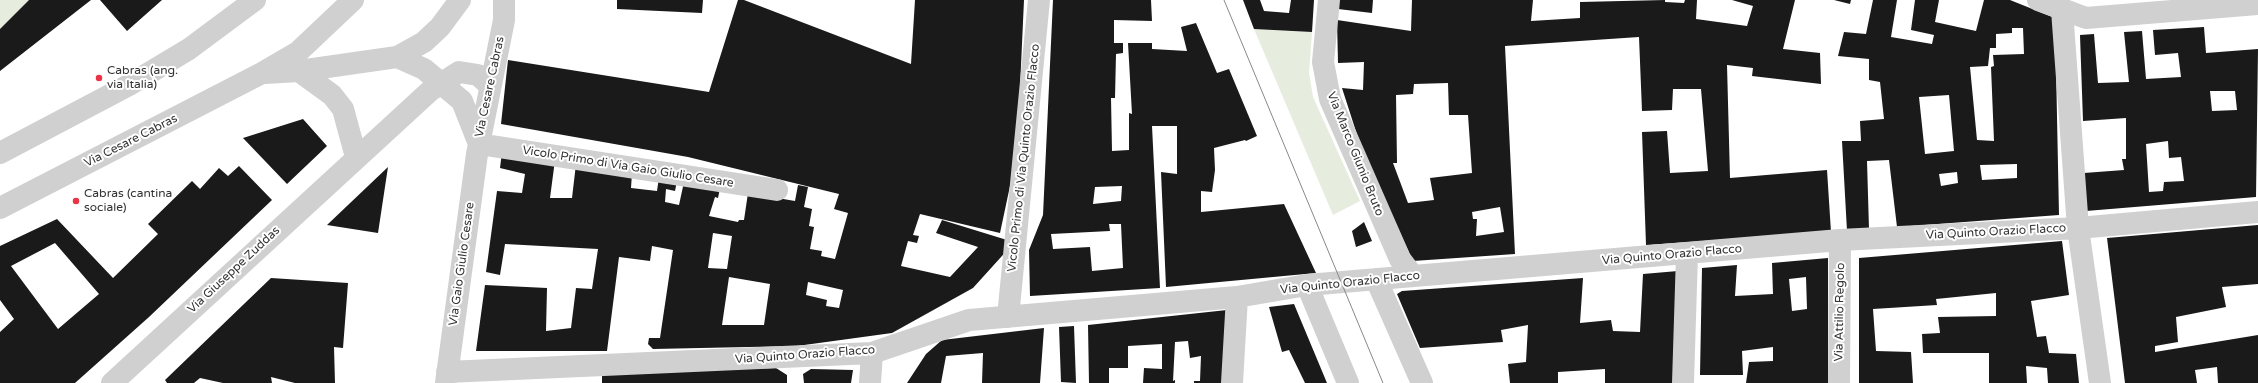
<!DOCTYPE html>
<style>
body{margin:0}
canvas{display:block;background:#fff}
</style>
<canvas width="2258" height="383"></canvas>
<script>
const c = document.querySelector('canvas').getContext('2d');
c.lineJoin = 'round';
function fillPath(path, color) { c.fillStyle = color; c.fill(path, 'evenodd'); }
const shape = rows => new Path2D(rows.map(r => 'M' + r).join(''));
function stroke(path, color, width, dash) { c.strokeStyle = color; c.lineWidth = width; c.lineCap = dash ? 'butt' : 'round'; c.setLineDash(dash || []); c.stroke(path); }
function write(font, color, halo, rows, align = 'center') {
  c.font = font + ' "Varela Round",sans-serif'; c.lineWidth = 4; c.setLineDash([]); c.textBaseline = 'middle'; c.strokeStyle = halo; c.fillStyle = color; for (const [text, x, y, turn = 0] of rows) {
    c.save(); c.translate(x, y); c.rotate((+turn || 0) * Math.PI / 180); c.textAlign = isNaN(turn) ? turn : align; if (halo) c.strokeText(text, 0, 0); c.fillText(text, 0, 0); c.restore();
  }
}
fillPath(shape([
 [0,0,29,0,0,29],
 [1254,29,1312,32,1309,73,1313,97,1360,201,1333,215]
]), '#e6ecde');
fillPath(shape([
 [29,0,91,0,0,71,0,29],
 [100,0,162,0,127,31],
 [617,0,703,0,702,13,617,9],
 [738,0,744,0,911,64,915,0,1024,0,1017,153,1000,233,920,214,913,235,919,236,917,243,908,241,901,266,950,277,978,247,936,233,942,220,1007,240,1011,246,973,288,892,333,797,346,653,349,648,344,649,338,660,338,673,250,652,246,650,261,619,257,607,351,476,351,485,285,547,288,546,331,571,328,576,288,592,289,598,249,505,244,500,275,486,272,497,191,522,193,525,174,500,168,502,152,555,160,550,198,572,198,576,164,632,173,631,188,657,191,659,177,677,181,675,191,666,189,665,202,679,205,684,182,720,188,718,198,715,197,709,216,738,222,739,220,744,220,748,193,795,201,798,185,808,187,804,207,812,209,809,226,814,227,810,249,822,251,821,256,835,259,848,213,834,209,839,194,688,157,501,124,508,60,709,92],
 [713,233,732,236,727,269,708,268],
 [729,277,770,284,764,325,722,325],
 [808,282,843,290,839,308,826,306,827,300,806,295],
 [1053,0,1151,0,1152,21,1114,20,1114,43,1123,43,1123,53,1116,54,1115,98,1111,98,1112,151,1129,150,1129,113,1132,114,1128,43,1152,43,1152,49,1187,51,1181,27,1196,23,1217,73,1229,69,1257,136,1246,141,1245,140,1214,148,1215,170,1212,192,1201,191,1201,212,1284,204,1316,273,1166,287,1161,172,1177,174,1177,126,1152,126,1160,288,1030,296,1029,250,1043,215],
 [1122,186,1121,201,1093,204,1095,187],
 [1109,224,1121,224,1123,268,1092,271,1090,247,1053,249,1051,234,1110,231],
 [1243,0,1260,0,1264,11,1289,13,1291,0,1314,0,1312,32,1254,29],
 [1339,0,1373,0,1372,13,1338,9],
 [1412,0,1533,0,1531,21,1580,18,1580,2,1665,0,1665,2,1684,3,1685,0,1697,0,1696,19,1747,26,1753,6,1732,0,1795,0,1783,49,1820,53,1821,84,1752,76,1753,68,1727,65,1730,178,1827,170,1831,232,1646,245,1642,132,1667,131,1670,173,1708,171,1701,89,1673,89,1672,110,1642,111,1639,37,1505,46,1515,254,1413,261,1361,147,1342,88,1363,90,1364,62,1338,63,1337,20,1411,31],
 [1448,83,1449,115,1468,115,1472,173,1430,178,1434,200,1408,203,1393,163,1397,163,1396,95,1413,94,1414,84],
 [1500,207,1504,232,1476,236,1477,219,1473,219,1472,212],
 [1834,0,1851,0,1850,4],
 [1873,0,1897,0,1891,37,1932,44,1934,35,1911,30,1915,0,1939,0,1935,22,1976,31,1984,0,2010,0,2055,18,2059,215,1897,227,1889,160,1867,161,1869,229,1847,231,1842,141,1861,141,1860,121,1884,119,1880,82,1869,80,1869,59,1838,56,1844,32,1866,34],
 [2012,28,2023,28,2024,54,1993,55,1994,66,1991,67,1994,141,1977,140,1970,67,1988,66,1990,48,1996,48,1996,34,2012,33],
 [1949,95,1954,151,1925,154,1919,97],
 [2017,164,2017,178,1982,180,1980,165],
 [1957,172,1958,183,1941,186,1939,174],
 [2204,27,2206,53,2258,49,2256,197,2086,211,2084,173,2124,170,2122,159,2126,159,2126,118,2083,121,2080,35,2094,34,2098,83,2129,82,2124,32,2142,31,2146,79,2181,77,2178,53,2155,55,2153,30],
 [2210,91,2235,91,2237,110,2212,111],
 [2168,141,2169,158,2181,157,2184,181,2164,182,2163,191,2149,192,2146,144],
 [303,119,327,146,287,184,243,138],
 [239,166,272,200,149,317,75,383,0,383,0,332,14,319,0,300,0,246,57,219,113,278,158,234,148,224,192,181,200,189,219,168,228,176],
 [55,243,99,294,58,329,11,266],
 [388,167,378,233,327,225],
 [1364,222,1372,241,1356,247,1352,231],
 [2258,225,2258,284,2222,287,2226,307,2176,317,2178,342,2155,346,2155,352,2258,335,2258,383,2218,383,2217,367,2195,370,2197,383,2125,383,2107,238],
 [2062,241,2069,295,2031,301,2037,337,2046,336,2049,353,2076,354,2079,383,2048,383,2047,368,2026,366,2027,383,1989,383,1989,353,1923,353,1922,334,1940,333,1938,317,1996,316,1996,293,1936,299,1937,305,1873,309,1876,351,1911,352,1913,383,1859,383,1859,258],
 [1828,258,1828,383,1746,383,1749,362,1773,361,1773,347,1742,351,1743,375,1700,375,1702,268,1737,265,1735,296,1773,294,1772,263],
 [1806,277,1807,309,1792,311,1789,279],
 [1678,271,1674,383,1605,383,1605,369,1558,372,1558,383,1510,383,1508,364,1526,362,1528,325,1501,330,1503,342,1420,348,1397,294,1402,291,1583,278,1580,323,1611,320,1613,331,1640,332,1643,274],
 [271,278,348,283,343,348,334,347,335,383,295,383,271,377,272,383,223,383,200,378,194,383,167,383,165,380],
 [1294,304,1327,383,1305,383,1289,350,1282,352,1269,307],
 [1227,310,1223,383,1194,383,1194,381,1200,381,1201,356,1190,358,1188,341,1175,342,1173,381,1175,380,1175,383,1143,383,1144,368,1162,369,1162,344,1128,346,1128,368,1109,368,1109,383,1089,383,1088,325],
 [1074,326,1076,383,1061,382,1059,327],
 [1044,328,1040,383,982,383,983,353,946,356,941,383,907,383,926,354,942,340],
 [776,368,787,375,787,383,602,383,602,373],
 [811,369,853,370,851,383,804,383,803,374]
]), '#1a1a1a');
stroke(shape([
 [1329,0,1323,62,1330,99,1400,259,1413,276],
 [2038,0,2086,18,2258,4],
 [2062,10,2078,228,2100,383],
 [397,57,424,69,462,101,479,144],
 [299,71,332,95,343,109,356,157],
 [265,73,299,71,397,57,424,42,440,27,460,0],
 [479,144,777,190],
 [0,153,129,85,189,49,255,0],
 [0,208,262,73,298,52,353,0],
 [1376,279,1422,383],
 [1307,285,1348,383],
 [1008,317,1039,0],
 [447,372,872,353,969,320,1237,297,1307,285,1840,240,2078,228,2258,212],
 [112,383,431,90,459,72,478,75,490,86],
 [446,383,477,154,504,20,504,0],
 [870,383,872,353],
 [1232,383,1237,297],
 [1683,383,1687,254],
 [1839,383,1840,240]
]), '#d0d0d0', 22);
stroke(shape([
 [1224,0,1383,383]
]), '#888', 1);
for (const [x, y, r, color] of [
 [99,78,4,"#eb3345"],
 [76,201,4,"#eb3345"]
]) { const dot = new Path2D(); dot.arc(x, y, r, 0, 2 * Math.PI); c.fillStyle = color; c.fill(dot); stroke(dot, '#fff', 1.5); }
write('12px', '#333', '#fff', [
 ["Cabras (ang.",107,71],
 ["via Italia)",107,85],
 ["Cabras (cantina",84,194],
 ["sociale)",84,208]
], 'left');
write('12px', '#333', '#fff', [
 ["Via Cesare Cabras",490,87,-78],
 ["Via Cesare Cabras",131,141,-27],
 ["Via Marco Giunio Bruto",1355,154,68],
 ["Vicolo Primo di Via Quinto Orazio Flacco",1024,158,-84],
 ["Vicolo Primo di Via Gaio Giulio Cesare",628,167,9],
 ["Via Quinto Orazio Flacco",1996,232,-3],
 ["Via Quinto Orazio Flacco",1672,255,-5],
 ["Via Gaio Giulio Cesare",462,264,-82],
 ["Via Giuseppe Zuddas",234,270,-43],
 ["Via Quinto Orazio Flacco",1350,283,-6],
 ["Via Attilio Regolo",1840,312,-89],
 ["Via Quinto Orazio Flacco",805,355,-4]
]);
</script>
